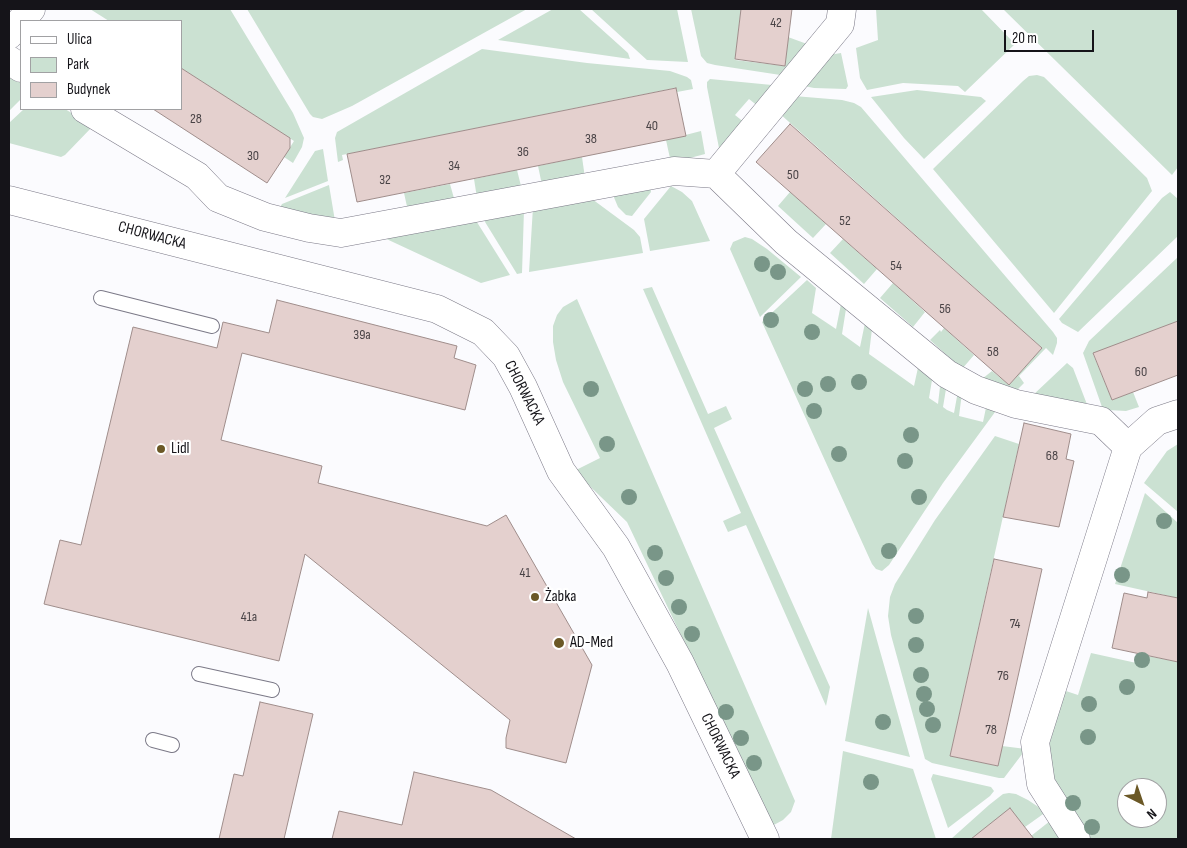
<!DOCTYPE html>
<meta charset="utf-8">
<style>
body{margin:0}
#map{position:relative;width:1187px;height:848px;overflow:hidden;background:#fbfbfe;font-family:"Sofia Sans Condensed",sans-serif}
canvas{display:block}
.frame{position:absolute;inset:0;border:10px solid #151419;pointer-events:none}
.legend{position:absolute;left:20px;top:20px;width:162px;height:90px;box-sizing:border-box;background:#fff;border:1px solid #a1a1a3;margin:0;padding:6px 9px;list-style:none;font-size:15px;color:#151419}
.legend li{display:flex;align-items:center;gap:10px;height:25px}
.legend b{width:25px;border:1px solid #a1a1a3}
.north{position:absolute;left:1117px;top:778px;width:50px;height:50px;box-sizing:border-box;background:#fff;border:1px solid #a1a1a3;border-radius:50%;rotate:139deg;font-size:14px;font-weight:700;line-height:20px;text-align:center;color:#151419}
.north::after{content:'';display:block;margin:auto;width:18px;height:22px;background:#6b5826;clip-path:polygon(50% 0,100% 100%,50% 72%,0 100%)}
.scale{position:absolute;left:1004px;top:30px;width:90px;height:22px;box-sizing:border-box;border:2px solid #151419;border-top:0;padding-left:6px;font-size:15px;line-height:18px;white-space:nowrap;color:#151419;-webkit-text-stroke:4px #fff;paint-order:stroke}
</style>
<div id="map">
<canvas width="1187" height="848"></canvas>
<div class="frame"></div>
<ul class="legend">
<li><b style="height:6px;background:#fff"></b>Ulica</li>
<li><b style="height:14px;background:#cbe1d2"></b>Park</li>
<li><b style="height:14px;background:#e4d0ce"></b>Budynek</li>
</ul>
<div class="north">N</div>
<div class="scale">20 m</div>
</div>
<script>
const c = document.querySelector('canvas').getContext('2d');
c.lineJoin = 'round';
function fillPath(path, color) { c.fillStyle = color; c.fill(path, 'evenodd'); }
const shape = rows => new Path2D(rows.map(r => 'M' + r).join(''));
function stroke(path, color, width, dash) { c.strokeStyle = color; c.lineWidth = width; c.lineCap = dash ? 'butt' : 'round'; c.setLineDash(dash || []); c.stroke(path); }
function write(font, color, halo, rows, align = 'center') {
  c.font = font + ' "Sofia Sans Condensed",sans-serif'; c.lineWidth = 4.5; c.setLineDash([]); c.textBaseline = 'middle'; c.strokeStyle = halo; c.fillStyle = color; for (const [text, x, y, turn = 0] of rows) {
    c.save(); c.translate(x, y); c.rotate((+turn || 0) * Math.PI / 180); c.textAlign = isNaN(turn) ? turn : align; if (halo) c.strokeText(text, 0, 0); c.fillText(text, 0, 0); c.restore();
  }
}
fillPath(shape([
 [90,9,230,9,293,113,304,138,302,147,293,163,284,157,294,141,181,68,181,21,109,21],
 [247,9,527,9,352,106,322,119,313,117,310,114],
 [553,9,579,9,628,53,630,59,498,40],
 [591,9,677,9,688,62,647,60],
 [691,9,741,9,735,60,785,66,788,37,807,44,787,76,715,65,707,63,701,56],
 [876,9,981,9,1015,44,965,92,958,86,903,83,867,90,860,78,856,48,878,40],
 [1003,9,1178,9,1178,167,1172,175],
 [482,49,587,63,670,71,687,77,691,80,693,89,677,92,675,88,347,154,342,155,343,160,338,162,335,138,337,132],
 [841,53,848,86,846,89,814,88,804,86,829,55],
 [9,75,21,83,21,99,9,111],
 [1037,75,1044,77,1147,178,1152,191,1054,313,933,169,1023,81,1029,76],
 [710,79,772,85,759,107,749,99,735,115,745,123,719,148,707,87,707,82],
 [917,90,981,97,986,101,924,159,904,138,871,97],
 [794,96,842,100,854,103,861,107,1053,332,1057,338,1057,343,1053,355,1046,348,1019,376,1024,383,1015,392,982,379,992,371,1009,385,1042,348,779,113],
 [24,109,65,109,93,126,65,155,61,157,9,143,9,123],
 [701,131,705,154,671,163,666,140],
 [323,149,328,181,285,198,315,151],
 [582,157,585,178,542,185,538,166],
 [517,170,522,190,477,198,474,179],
 [450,184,455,202,408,211,404,193],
 [329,185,335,221,278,211,282,204],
 [671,186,682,192,692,201,710,241,650,251,644,219],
 [650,187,651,192,632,216,626,215,618,207,613,195],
 [790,192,826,224,813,238,778,206],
 [1170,192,1178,199,1178,236,1078,332,1062,323,1059,319,1162,198],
 [592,199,634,230,640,237,643,253,529,272,533,207],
 [524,210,522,273,517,274,482,217],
 [475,219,510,275,481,283,380,236],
 [745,237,752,239,767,249,801,277,760,317,730,249,733,242],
 [843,239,877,269,864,284,830,253],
 [1178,257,1178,321,1093,354,1112,400,1133,392,1139,407,1126,411,1108,410,1102,407,1083,353,1089,341],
 [807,280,816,288,812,313,836,329,841,304,846,309,842,334,860,347,865,323,872,329,869,354,914,386,919,363,933,374,929,398,938,404,941,378,947,383,943,407,947,410,954,413,958,391,962,393,959,416,983,422,987,403,998,408,943,483,889,565,882,571,876,569,872,564,762,322],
 [893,283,925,312,913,327,880,298],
 [652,287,708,414,726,406,732,419,714,428,830,687,826,706,746,525,728,532,723,521,741,513,643,289],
 [577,299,795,801,791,812,783,820,772,826,627,522,574,471,600,458,563,382,556,360,553,342,553,326,557,315,563,307],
 [944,328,974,355,962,369,930,340,940,330,941,332],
 [1067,363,1073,368,1088,407,1032,396],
 [995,436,1019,444,950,756,998,766,1002,746,1026,749,1004,778,999,778,932,763,925,759,891,635,888,616,890,597,895,584,935,520],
 [1178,444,1178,512,1144,483,1167,451],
 [1145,493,1178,523,1178,598,1115,584],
 [868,608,878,644,910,757,845,741],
 [1091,653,1141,664,1143,655,1178,662,1178,839,1088,839,1059,794,1051,769,1048,738,1057,688,1078,695],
 [1127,788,1157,788,1157,818,1127,818],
 [843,751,913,769,936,839,831,839],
 [933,774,991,787,994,791,990,796,948,828,931,779],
 [1009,793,1016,794,1028,800,1046,812,1025,827,1010,809,971,839,951,839,989,805,1003,794],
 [1050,821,1064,839,1034,839,1031,836]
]), '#cbe1d2');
const building = shape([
 [741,9,792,9,785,66,735,59,741,9],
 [181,68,290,138,290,148,267,183,153,109,181,109,181,68],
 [676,88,686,136,357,202,347,154,676,88],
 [790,124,1042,348,1009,385,756,162,790,124],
 [277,300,457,346,454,358,476,365,465,410,242,353,221,440,322,466,318,483,487,526,506,515,592,665,566,763,506,748,506,738,510,720,305,554,279,661,44,604,60,540,81,545,133,327,217,348,223,322,269,333,277,300],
 [1178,321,1178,375,1112,400,1093,353,1178,321],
 [1024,423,1071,434,1066,459,1074,461,1059,527,1003,517,1024,423],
 [994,559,1042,569,998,766,950,756,994,559],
 [1148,592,1178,598,1178,662,1112,648,1124,593,1147,598,1148,592],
 [260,702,313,714,284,839,219,839,234,774,243,776,260,702],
 [414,772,491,790,576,839,332,839,339,811,402,825,414,772],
 [1010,808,1034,839,971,839,1010,808]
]);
fillPath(building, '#e4d0ce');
stroke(building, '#9f8d8b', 1);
const lane = shape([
 [101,298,212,326],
 [199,674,272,690],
 [153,740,172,745]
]);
const street = shape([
 [9,35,31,9],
 [9,60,21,68],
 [85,109,197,176,218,198,265,217,309,228,341,233,674,171,716,174,840,24,842,9],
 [716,174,786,242,947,374,976,390,1016,404,1101,421,1128,447,1035,742,1041,784,1076,839],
 [9,200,437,309,483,332,506,356,523,387,561,471,616,547,680,663,765,839],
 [1128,447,1157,421,1178,414]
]);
stroke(lane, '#7b7987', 16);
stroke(street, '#7b7987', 29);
stroke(lane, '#fff', 14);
stroke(street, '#fff', 28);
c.fillStyle = '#799688';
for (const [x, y] of [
 [762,264],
 [778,272],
 [771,320],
 [812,332],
 [859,382],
 [828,384],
 [591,389],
 [805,389],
 [814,411],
 [911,435],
 [607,444],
 [839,454],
 [905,461],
 [629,497],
 [919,497],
 [1164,521],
 [889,551],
 [655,553],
 [1122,575],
 [666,578],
 [679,607],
 [916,616],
 [692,634],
 [916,645],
 [1142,660],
 [921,675],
 [1127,687],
 [924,694],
 [1089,704],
 [927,709],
 [726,712],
 [883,722],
 [933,725],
 [1088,737],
 [741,738],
 [754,763],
 [871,782],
 [1073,803],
 [1092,827]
]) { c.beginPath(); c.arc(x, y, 8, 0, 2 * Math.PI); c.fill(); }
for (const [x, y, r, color] of [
 [161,449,5,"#6b5826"],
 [535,597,5,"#6b5826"],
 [559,643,6,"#6b5826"]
]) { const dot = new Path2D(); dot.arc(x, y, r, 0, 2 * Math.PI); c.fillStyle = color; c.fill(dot); stroke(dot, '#fff', 2); }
write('14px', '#494346', null, [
 ["42",776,23],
 ["28",196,119],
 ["40",652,126],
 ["38",591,139],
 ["36",523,152],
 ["30",253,156],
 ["34",454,166],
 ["50",793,175],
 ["32",385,180],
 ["52",845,221],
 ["54",896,266],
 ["56",945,309],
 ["39a",362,335],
 ["58",993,352],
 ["60",1141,372],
 ["68",1052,456],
 ["41",525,573],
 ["41a",249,617],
 ["74",1015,624],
 ["76",1003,676],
 ["78",991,730]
]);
write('16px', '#151419', '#fff', [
 ["CHORWACKA",152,236,15],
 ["CHORWACKA",524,393,63],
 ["CHORWACKA",720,746,64]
]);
write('16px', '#151419', '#fff', [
 ["Lidl",171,449],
 ["Żabka",545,597],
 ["AD-Med",570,643]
], 'left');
</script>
